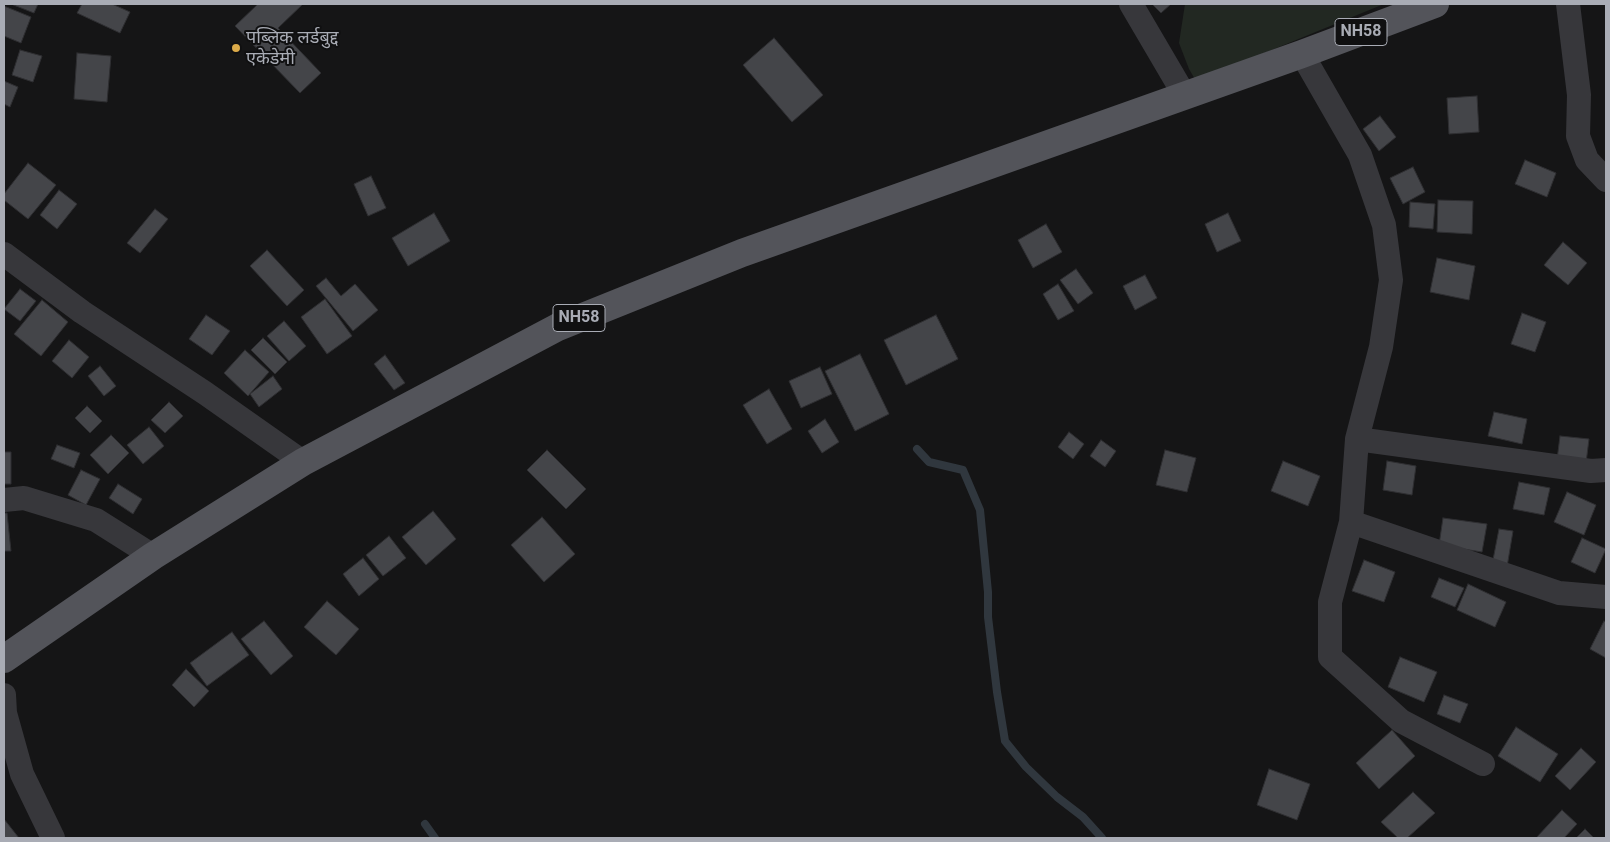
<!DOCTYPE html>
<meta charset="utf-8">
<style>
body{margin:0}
#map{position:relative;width:1610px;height:842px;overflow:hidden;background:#151516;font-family:Roboto,sans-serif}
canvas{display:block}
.frame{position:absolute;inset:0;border:5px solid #a9acb5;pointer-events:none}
</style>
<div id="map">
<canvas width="1610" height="842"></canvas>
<div class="frame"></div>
</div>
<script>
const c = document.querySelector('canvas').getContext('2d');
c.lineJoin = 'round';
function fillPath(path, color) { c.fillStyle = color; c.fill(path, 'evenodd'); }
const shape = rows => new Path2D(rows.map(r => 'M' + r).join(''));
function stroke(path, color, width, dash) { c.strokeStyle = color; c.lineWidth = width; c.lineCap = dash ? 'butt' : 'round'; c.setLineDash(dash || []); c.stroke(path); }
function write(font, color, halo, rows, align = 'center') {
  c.font = font + ' Roboto,"Noto Sans Devanagari",sans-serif'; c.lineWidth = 4; c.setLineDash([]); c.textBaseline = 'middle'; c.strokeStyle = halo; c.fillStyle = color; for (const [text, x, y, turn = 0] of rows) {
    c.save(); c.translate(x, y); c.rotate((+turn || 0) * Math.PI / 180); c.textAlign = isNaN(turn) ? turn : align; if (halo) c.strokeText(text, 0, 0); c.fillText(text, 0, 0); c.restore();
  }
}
fillPath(shape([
 [1185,4,1384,4,1196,81,1189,69,1179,43]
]), '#222822');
stroke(shape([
 [917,449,929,462,963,470,980,510,988,592,988,617,997,692,1005,741,1026,767,1057,797,1083,817,1102,838],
 [425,824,435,838]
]), '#30373e', 8);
const building = shape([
 [11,4,38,4,34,13,11,4],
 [82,4,112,4,130,12,120,33,77,13,82,4],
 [258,4,303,4,278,28,321,73,300,93,235,26,258,4],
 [1152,4,1171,4,1161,13,1152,4],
 [4,6,31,17,21,43,4,36,4,6],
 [774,38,823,95,792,122,743,65,774,38],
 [20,50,42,56,33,82,12,75,20,50],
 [77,53,111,56,107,102,74,99,77,53],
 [4,81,18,87,10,107,4,104,4,81],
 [1477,96,1479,132,1449,134,1447,98,1477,96],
 [1380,116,1396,137,1379,151,1363,129,1380,116],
 [1525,160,1556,173,1547,197,1515,184,1525,160],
 [28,163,56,185,28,219,4,200,4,194,28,163],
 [1413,167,1425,192,1403,204,1390,178,1413,167],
 [371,176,386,208,368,216,354,184,371,176],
 [59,190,77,204,57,229,40,215,59,190],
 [1438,200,1473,201,1472,234,1437,232,1438,200],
 [1410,202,1435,204,1433,229,1409,227,1410,202],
 [155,209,168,219,140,253,127,243,155,209],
 [434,213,450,241,408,266,392,238,434,213],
 [1228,213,1241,241,1217,252,1205,224,1228,213],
 [1046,224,1062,252,1033,268,1018,240,1046,224],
 [1563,242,1587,263,1568,285,1544,265,1563,242],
 [267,250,304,290,287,306,250,266,267,250],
 [1437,258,1475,266,1469,300,1430,292,1437,258],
 [1076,269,1093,293,1078,304,1060,280,1076,269],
 [1145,275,1157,298,1135,310,1123,286,1145,275],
 [326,278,341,296,355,284,378,310,353,331,316,286,326,278],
 [1058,284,1074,311,1058,320,1043,294,1058,284],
 [20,289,36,301,20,321,4,309,20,289],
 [325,299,352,336,327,354,301,317,325,299],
 [42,300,68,322,41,356,14,334,42,300],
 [1522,313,1546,322,1535,352,1511,344,1522,313],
 [206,315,230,331,212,355,189,339,206,315],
 [936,315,958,359,906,385,884,340,936,315],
 [284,321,306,346,289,361,267,336,284,321],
 [263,338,287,362,275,374,251,350,263,338],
 [69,340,89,357,72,378,52,361,69,340],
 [245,350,269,372,248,396,224,373,245,350],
 [860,354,889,414,855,431,825,371,860,354],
 [385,355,405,383,394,390,374,364,385,355],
 [100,366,116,386,104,396,88,376,100,366],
 [820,367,832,394,801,408,789,381,820,367],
 [273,376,282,389,259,407,250,394,273,376],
 [769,389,792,429,767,444,743,405,769,389],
 [169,402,183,416,165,433,151,420,169,402],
 [87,406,102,421,90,433,75,418,87,406],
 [1494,412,1527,419,1522,444,1488,436,1494,412],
 [825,419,839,442,822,453,808,431,825,419],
 [149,427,164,446,143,464,127,445,149,427],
 [1069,432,1084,444,1073,459,1058,447,1069,432],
 [111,435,129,453,108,474,90,455,111,435],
 [1560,436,1589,439,1586,463,1557,460,1560,436],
 [1101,440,1116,451,1105,467,1090,456,1101,440],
 [57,445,80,453,74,468,51,459,57,445],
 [547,450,586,489,566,509,527,470,547,450],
 [1165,450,1196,458,1187,492,1156,485,1165,450],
 [4,452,11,452,11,484,4,484,4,452],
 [1283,461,1320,476,1308,506,1271,491,1283,461],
 [1387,461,1416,466,1412,495,1383,490,1387,461],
 [81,470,100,479,86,505,68,495,81,470],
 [1519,482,1550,488,1544,515,1513,509,1519,482],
 [118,484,142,499,133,514,109,498,118,484],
 [1567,492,1596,505,1584,535,1554,522,1567,492],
 [433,511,456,539,426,565,402,537,433,511],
 [4,513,7,513,11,551,4,551,4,513],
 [542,517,575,554,544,582,511,545,542,517],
 [1443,518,1487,524,1482,552,1439,545,1443,518],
 [1499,529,1513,531,1507,567,1492,565,1499,529],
 [389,536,406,558,383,576,366,555,389,536],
 [1582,538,1606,549,1595,573,1571,562,1582,538],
 [363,558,379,579,359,596,343,574,363,558],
 [1364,560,1395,572,1384,602,1352,591,1364,560],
 [1439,578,1464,588,1455,607,1431,597,1439,578],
 [1468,584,1506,602,1495,627,1457,610,1468,584],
 [327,601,359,629,336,655,304,627,327,601],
 [264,621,293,656,271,675,241,639,264,621],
 [1604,621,1606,623,1606,658,1590,649,1604,621],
 [232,632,249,655,207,686,190,663,232,632],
 [1400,657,1437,672,1424,702,1388,687,1400,657],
 [186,669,209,691,194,707,172,685,186,669],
 [1444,695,1468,704,1460,723,1437,714,1444,695],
 [1516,727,1558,754,1540,782,1498,756,1516,727],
 [1392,730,1415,756,1379,789,1356,763,1392,730],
 [1581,748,1596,762,1570,790,1555,776,1581,748],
 [1269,769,1310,784,1297,820,1257,805,1269,769],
 [1413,792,1435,813,1407,838,1398,838,1381,822,1413,792],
 [1562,810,1577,824,1564,838,1536,838,1562,810],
 [4,819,19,838,4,838,4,819],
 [1585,829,1594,838,1576,838,1585,829]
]);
fillPath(building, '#444549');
stroke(building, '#2f2f32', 1);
stroke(shape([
 [1131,4,1185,96],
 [1568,4,1579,95,1578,136,1587,160,1606,180],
 [1302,54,1360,155,1384,225,1391,280,1381,347,1357,439,1351,522,1330,602,1330,657,1401,721,1483,764],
 [4,254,82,312,205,393,303,462],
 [1357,439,1591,471,1606,470],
 [4,500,24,498,96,520,153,556],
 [1351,522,1559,593,1606,597],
 [4,695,5,713,22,774,53,838]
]), '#37373b', 24);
stroke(shape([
 [4,659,153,556,303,462,558,327,742,253,1302,54,1435,4]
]), '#53545a', 28);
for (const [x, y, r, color] of [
 [236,48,5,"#dbaa49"]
]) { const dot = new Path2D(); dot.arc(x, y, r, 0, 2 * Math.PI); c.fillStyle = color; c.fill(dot); stroke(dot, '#101011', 2); }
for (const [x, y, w] of [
 [1361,32,52],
 [579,318,52]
]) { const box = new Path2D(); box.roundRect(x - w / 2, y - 13.5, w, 27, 4); c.fillStyle = '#101011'; c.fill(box); stroke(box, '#a9acb5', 1); }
write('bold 16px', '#a9acb5', null, [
 ["NH58",1361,32],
 ["NH58",579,318]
]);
write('18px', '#a9acb5', '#101011', [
 ["पब्लिक लर्डबुद्द",246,38],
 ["एकेडेमी",246,59]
], 'left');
</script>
